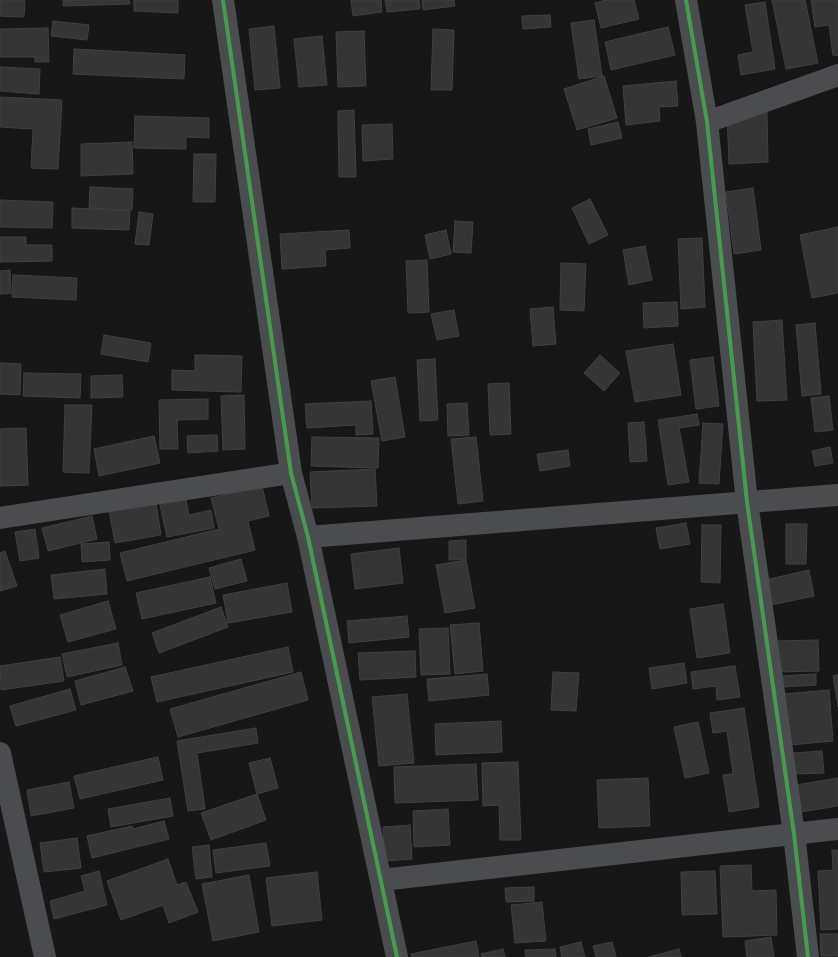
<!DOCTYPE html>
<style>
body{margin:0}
canvas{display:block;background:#171717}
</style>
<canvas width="838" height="957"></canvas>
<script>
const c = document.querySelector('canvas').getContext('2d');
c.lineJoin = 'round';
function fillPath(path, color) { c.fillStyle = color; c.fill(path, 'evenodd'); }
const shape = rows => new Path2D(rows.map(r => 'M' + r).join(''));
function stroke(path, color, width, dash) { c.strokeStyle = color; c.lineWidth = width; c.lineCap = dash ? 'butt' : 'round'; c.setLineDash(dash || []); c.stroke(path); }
const building = shape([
 [0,0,25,0,24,17,0,16,0,0],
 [63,0,129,0,130,4,63,6,63,0],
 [134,0,178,0,178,13,134,11,134,0],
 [351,0,381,0,382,12,353,16,351,0],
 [385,0,419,0,420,9,387,12,385,0],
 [422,0,454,0,455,6,423,10,422,0],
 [606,0,634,0,639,19,601,28,595,3,606,0],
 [772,0,805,0,818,63,786,69,772,0],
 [811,0,838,0,838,55,833,56,829,25,815,27,811,0],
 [765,2,775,69,741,75,738,55,753,52,745,5,765,2],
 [550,15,551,27,523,29,522,16,550,15],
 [594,20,602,76,579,79,571,23,594,20],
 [53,21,89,25,87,40,51,36,53,21],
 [274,26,280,88,255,90,249,29,274,26],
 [668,27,675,55,611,70,605,42,668,27],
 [48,28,49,62,35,62,35,57,0,57,0,29,48,28],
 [433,29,454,30,452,90,431,90,433,29],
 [364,31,366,86,338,87,336,32,364,31],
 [322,36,327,85,299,87,294,39,322,36],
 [74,49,185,55,184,79,73,74,74,49],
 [0,67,40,69,39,94,0,91,0,67],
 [604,76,617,118,577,130,564,89,604,76],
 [676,81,678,106,659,107,660,121,626,125,623,86,676,81],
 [0,97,62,100,58,169,31,168,33,129,0,127,0,97],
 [354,110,356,177,339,177,338,111,354,110],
 [767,112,768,162,729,164,727,113,767,112],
 [135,116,209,118,209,138,186,137,186,149,134,148,135,116],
 [618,122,622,138,591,145,588,129,618,122],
 [392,124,393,159,363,161,362,125,392,124],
 [132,142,133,174,81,176,81,144,132,142],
 [194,154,216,154,215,202,193,202,194,154],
 [90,187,133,189,132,210,89,208,90,187],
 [753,188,761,250,734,254,726,192,753,188],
 [590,199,608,235,589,244,572,208,590,199],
 [0,200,53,202,52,228,0,227,0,200],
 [72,208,130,211,129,230,72,228,72,208],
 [139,212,153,214,149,245,135,244,139,212],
 [455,221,473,222,471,253,453,252,455,221],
 [838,227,838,293,812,298,800,235,838,227],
 [349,230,350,248,325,250,326,266,282,269,280,234,349,230],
 [446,230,451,254,430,259,425,235,446,230],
 [0,237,26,237,26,245,52,245,52,261,0,262,0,237],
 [702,238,705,307,681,309,678,239,702,238],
 [645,246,652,280,629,285,623,250,645,246],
 [427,260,429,312,408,313,406,261,427,260],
 [561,263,586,264,584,311,560,310,561,263],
 [10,270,11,293,0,294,0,271,10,270],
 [13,275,77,278,76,300,12,297,13,275],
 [677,302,678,326,644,328,643,303,677,302],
 [553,307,556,344,533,346,530,309,553,307],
 [454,310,459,336,437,340,431,314,454,310],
 [782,320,787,400,757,401,753,322,782,320],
 [815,323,821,394,802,396,796,325,815,323],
 [104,335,151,343,148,362,101,354,104,335],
 [673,344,681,395,635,402,626,351,673,344],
 [195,355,242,356,241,392,172,390,172,370,195,371,195,355],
 [600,355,620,373,604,391,584,373,600,355],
 [713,357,719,406,696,409,690,360,713,357],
 [435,359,438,420,420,421,417,360,435,359],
 [0,363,21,364,20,395,0,394,0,363],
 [24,373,81,374,80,398,23,396,24,373],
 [122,375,123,397,91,398,91,376,122,375],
 [395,377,405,437,382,441,371,381,395,377],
 [509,383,511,434,490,435,488,384,509,383],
 [244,395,245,449,223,450,221,396,244,395],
 [829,396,833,430,815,432,811,398,829,396],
 [208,399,208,419,177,420,178,449,160,449,159,400,208,399],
 [371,401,373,434,356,435,356,425,307,428,305,404,371,401],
 [467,403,469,435,448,436,447,404,467,403],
 [65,405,92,405,89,473,63,472,65,405],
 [697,414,699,425,679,428,689,482,668,485,658,420,697,414],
 [644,422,647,461,630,462,628,423,644,422],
 [703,423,723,424,719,484,699,483,703,423],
 [26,428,28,485,0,486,0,429,26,428],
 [217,435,218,451,188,453,187,436,217,435],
 [154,436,160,463,99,476,94,449,154,436],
 [312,437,379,438,378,468,311,466,312,437],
 [476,437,483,501,458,504,451,439,476,437],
 [830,447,833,463,815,466,812,451,830,447],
 [568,450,570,466,540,471,537,454,568,450],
 [375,469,377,506,312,508,310,472,375,469],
 [262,486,269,516,248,521,255,550,127,581,120,553,219,529,211,498,262,486],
 [186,500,189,515,211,510,214,528,167,537,160,505,186,500],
 [156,503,161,535,115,543,109,511,156,503],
 [92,516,97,539,48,551,42,528,92,516],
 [686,523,690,544,660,549,656,528,686,523],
 [786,524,807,524,806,564,786,564,786,524],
 [702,525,721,525,720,583,701,582,702,525],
 [35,529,39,558,20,561,15,532,35,529],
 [466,540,466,559,449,560,449,541,466,540],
 [109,542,110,560,82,562,81,544,109,542],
 [399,548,403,583,355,589,351,554,399,548],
 [5,551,17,586,0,591,0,553,5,551],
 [241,559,247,581,215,589,209,568,241,559],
 [466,560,475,608,445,613,436,565,466,560],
 [105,569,107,594,54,599,51,575,105,569],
 [809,570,814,596,766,606,761,581,809,570],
 [210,577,216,603,142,619,136,593,210,577],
 [287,583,292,612,228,623,223,595,287,583],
 [108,601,116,629,68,642,60,615,108,601],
 [723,604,730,653,697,658,690,609,723,604],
 [221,607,228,627,159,653,152,633,221,607],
 [407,616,409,637,349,643,347,621,407,616],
 [479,623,483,671,455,674,450,625,479,623],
 [448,628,450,674,421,675,419,629,448,628],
 [818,640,819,671,774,672,773,641,818,640],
 [118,643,122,665,67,677,62,654,118,643],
 [288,647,293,672,157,702,151,677,288,647],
 [415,651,416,677,360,680,358,653,415,651],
 [60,657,64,681,1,690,0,666,60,657],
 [684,663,687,683,652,689,649,668,684,663],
 [735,666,740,697,717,700,716,686,693,689,691,672,735,666],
 [125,667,133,691,81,705,75,681,125,667],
 [301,672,308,700,178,737,170,709,301,672],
 [553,672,579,673,576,711,551,710,553,672],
 [487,674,489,695,429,701,427,679,487,674],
 [816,674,816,685,783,687,782,676,816,674],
 [838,675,838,707,833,676,838,675],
 [70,689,76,710,16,726,10,706,70,689],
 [829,690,833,741,789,745,784,694,829,690],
 [407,694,414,763,379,766,372,697,407,694],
 [744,708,759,807,729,812,723,775,733,774,727,731,713,733,710,713,744,708],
 [501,721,502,752,436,755,435,724,501,721],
 [698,722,709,773,685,778,674,727,698,722],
 [256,728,258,743,197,753,205,809,188,811,177,741,256,728],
 [822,751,824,773,794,774,793,753,822,751],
 [158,757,163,780,80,799,74,776,158,757],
 [270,758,278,788,257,794,249,763,270,758],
 [518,762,521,840,500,840,499,805,483,806,482,763,518,762],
 [476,764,478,800,395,803,394,767,476,764],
 [648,778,650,826,599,828,597,780,648,778],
 [838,778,838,806,800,812,796,785,838,778],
 [69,782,74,808,31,816,27,790,69,782],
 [257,794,266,820,211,840,201,813,257,794],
 [170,798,173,816,111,827,108,809,170,798],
 [448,809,450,845,414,847,413,811,448,809],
 [164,821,169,839,92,858,87,836,132,826,133,829,164,821],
 [410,825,412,859,385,861,383,827,410,825],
 [77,838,81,868,44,872,40,843,77,838],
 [266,843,270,866,216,873,213,850,266,843],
 [209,845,212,877,196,879,192,847,209,845],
 [832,850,838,850,838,929,821,930,818,871,833,870,832,850],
 [168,859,177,885,186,882,198,912,169,923,163,905,121,920,107,881,168,859],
 [751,865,752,891,776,890,777,935,723,937,720,866,751,865],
 [99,871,107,905,54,919,50,901,85,891,81,876,99,871],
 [715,871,717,914,682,915,681,872,715,871],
 [317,872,322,920,272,926,266,878,317,872],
 [249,875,259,932,213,941,202,884,249,875],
 [534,887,534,901,506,902,505,888,534,887],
 [542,902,546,941,515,943,511,905,542,902],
 [820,934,838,934,838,956,821,956,820,934],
 [771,937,774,957,747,957,745,941,771,937],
 [476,941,479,957,412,957,411,954,476,941],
 [581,942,585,957,562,957,560,947,581,942],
 [612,942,616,957,596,957,593,946,612,942],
 [503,949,505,957,482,957,481,954,503,949],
 [555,949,556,957,526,957,525,950,555,949],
 [679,949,681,957,648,957,679,949]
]);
fillPath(building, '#353536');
stroke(building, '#3f4043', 1);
stroke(shape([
 [223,0,291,473,308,537,397,957],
 [686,0,707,122,747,502,794,834,808,957],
 [707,122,838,75],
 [0,518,291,473],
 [308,537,838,495],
 [0,753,45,957],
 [381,880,838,829]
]), '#4b4c50', 22);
stroke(shape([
 [223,0,291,473,308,537,397,957],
 [686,0,707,122,747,502,794,834,808,957]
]), '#469c4c', 4);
</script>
